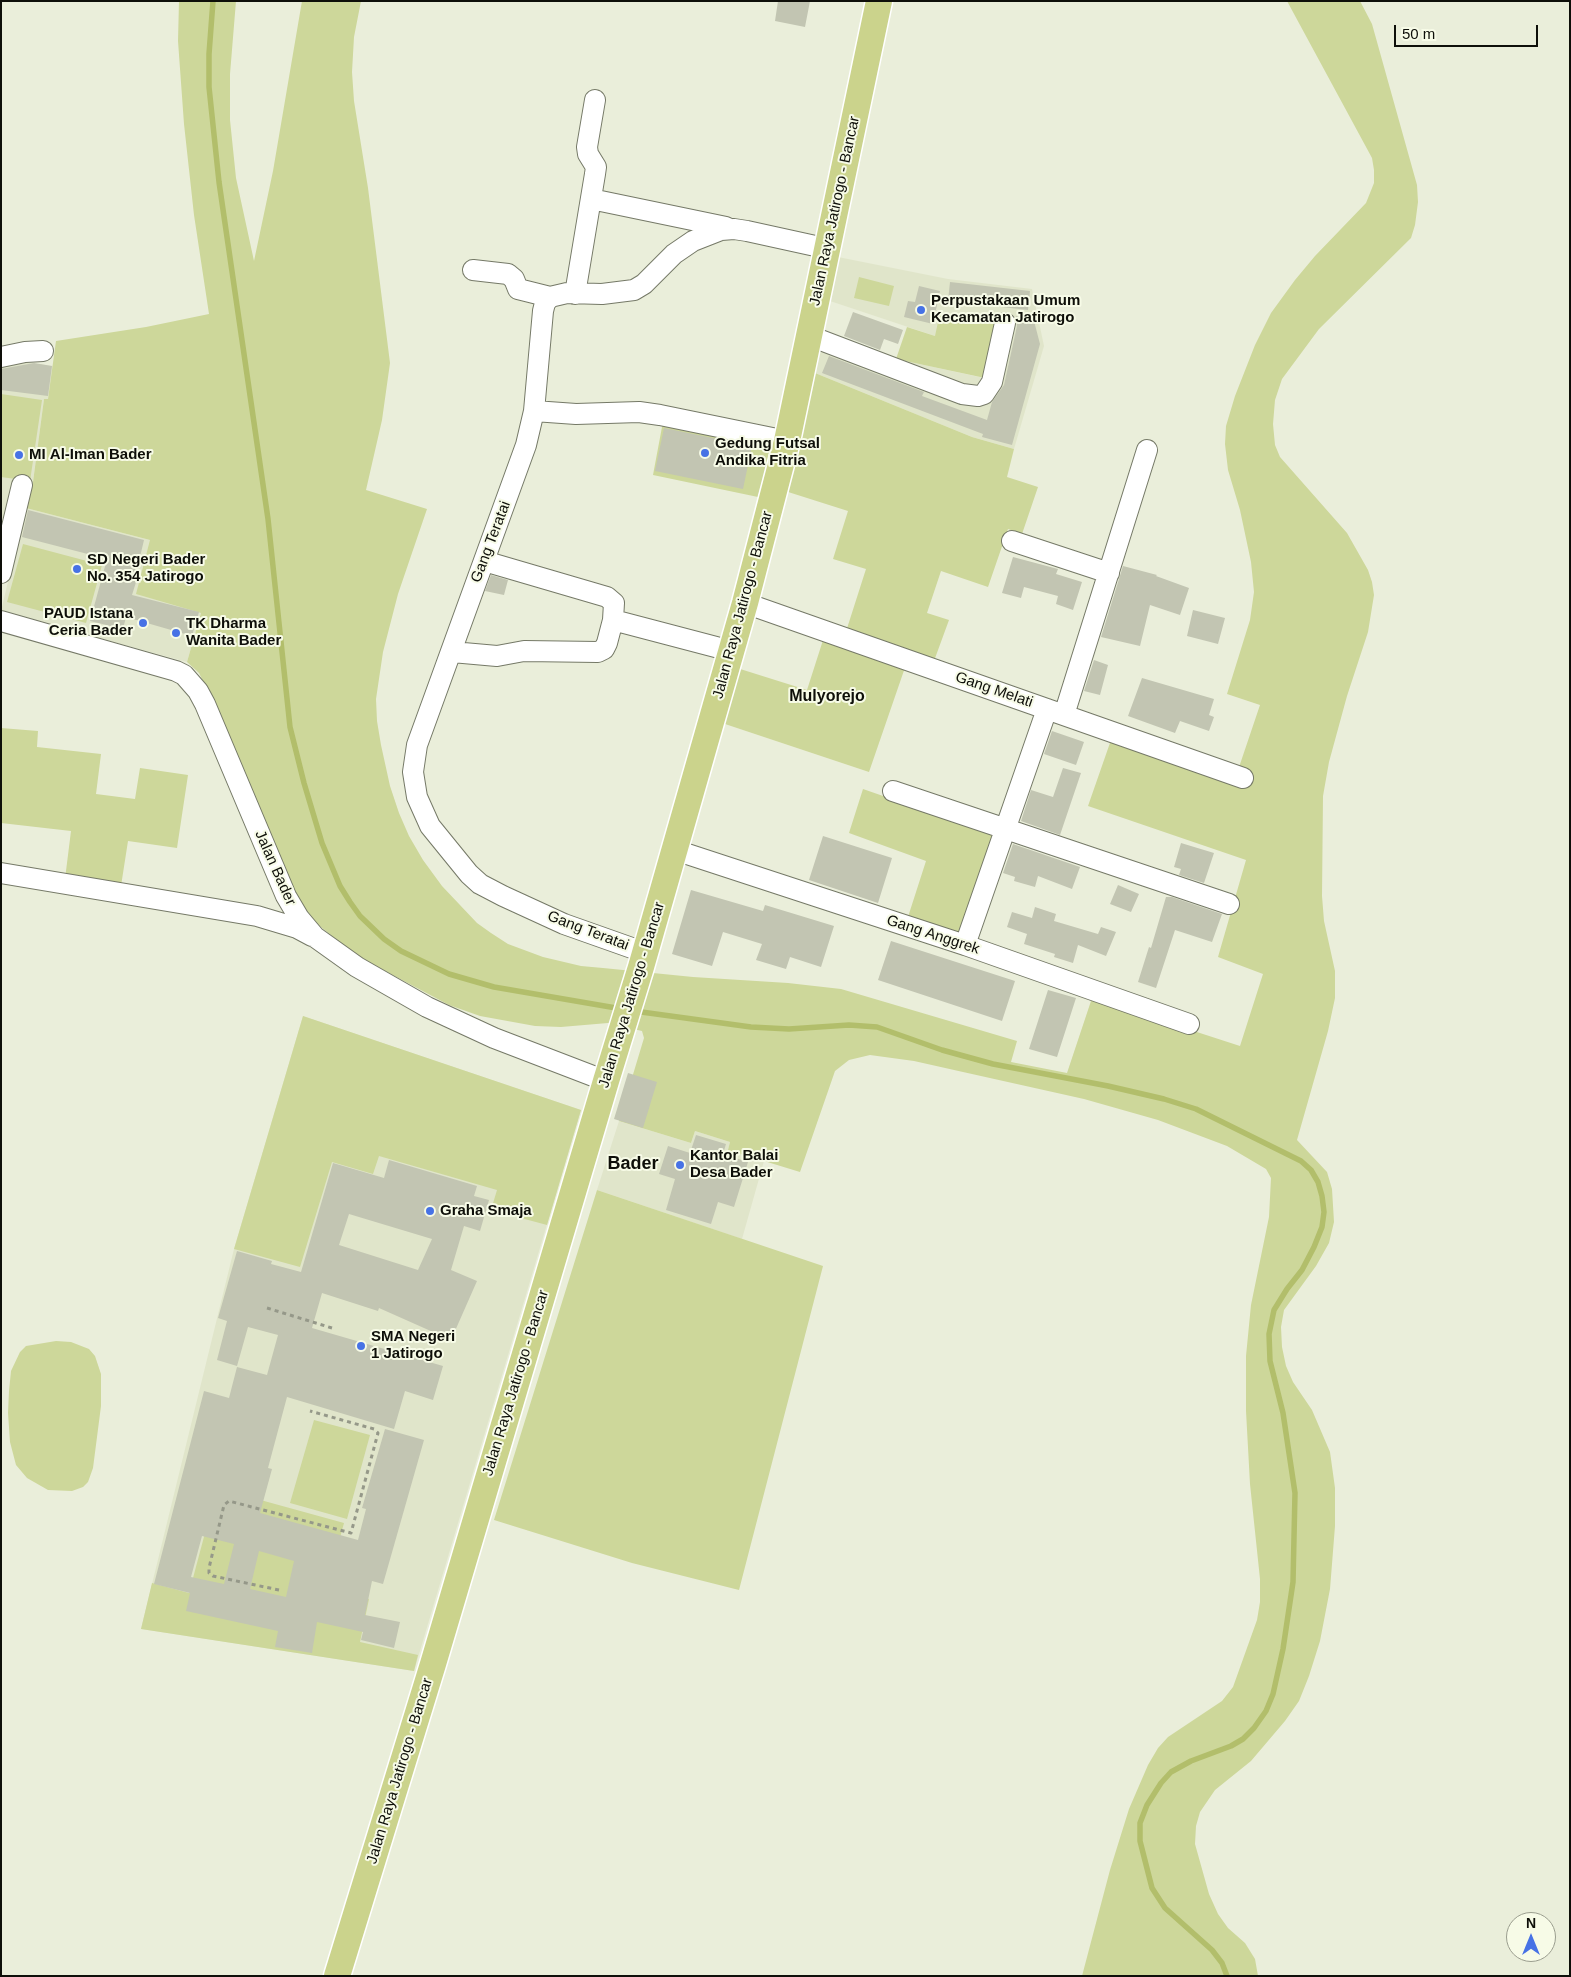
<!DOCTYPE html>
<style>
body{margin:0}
#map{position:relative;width:1571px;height:1977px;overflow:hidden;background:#eaeeda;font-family:Helvetica,sans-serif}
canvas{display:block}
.frame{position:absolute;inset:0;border:2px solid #0e0f09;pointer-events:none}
.north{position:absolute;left:1506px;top:1912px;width:50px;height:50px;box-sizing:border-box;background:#f7fbe7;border:1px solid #9a9d8e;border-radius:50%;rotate:0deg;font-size:14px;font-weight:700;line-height:20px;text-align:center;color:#0e0f09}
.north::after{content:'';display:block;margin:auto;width:18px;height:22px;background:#4772e5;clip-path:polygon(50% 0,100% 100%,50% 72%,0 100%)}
.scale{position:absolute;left:1394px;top:25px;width:144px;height:22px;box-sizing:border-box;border:2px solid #0e0f09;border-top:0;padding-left:6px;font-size:15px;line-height:18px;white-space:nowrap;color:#0e0f09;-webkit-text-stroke:4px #f7fbe7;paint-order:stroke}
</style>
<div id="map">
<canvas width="1571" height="1977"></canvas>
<div class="frame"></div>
<div class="north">N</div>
<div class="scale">50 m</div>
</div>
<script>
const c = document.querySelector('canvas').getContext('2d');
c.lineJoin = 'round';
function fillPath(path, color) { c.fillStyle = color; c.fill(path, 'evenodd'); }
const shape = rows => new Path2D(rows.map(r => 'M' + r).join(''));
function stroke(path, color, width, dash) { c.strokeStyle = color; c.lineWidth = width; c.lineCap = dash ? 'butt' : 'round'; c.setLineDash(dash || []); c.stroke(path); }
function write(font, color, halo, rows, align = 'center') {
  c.font = font + ' Helvetica,sans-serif'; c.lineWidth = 4; c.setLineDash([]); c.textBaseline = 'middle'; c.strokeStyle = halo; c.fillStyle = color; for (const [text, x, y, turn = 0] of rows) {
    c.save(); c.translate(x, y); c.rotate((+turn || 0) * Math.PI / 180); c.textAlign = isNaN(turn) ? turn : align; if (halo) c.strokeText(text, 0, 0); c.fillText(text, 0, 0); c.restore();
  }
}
fillPath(shape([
 [838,257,948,279,1032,289,1044,346,1014,449,972,437,815,373,823,333,892,358,984,378,935,336,830,301],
 [1,359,53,366,48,400,44,399,33,482,26,508,150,540,201,613,187,662,1,611,22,523,1,518],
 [303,1016,581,1110,414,1671,141,1629,234,1249],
 [619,1121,691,1143,695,1131,730,1142,728,1150,764,1161,742,1239,597,1190]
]), '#e0e5ca');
fillPath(shape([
 [179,1,236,1,230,74,230,120,236,178,254,261,273,171,302,1,361,1,354,37,352,72,354,101,368,188,390,363,382,420,366,490,427,509,398,594,383,652,376,699,377,721,381,745,390,786,399,813,409,836,423,860,442,886,477,923,491,933,508,944,543,957,581,966,603,968,693,977,788,983,841,989,1017,1041,1011,1062,1067,1073,1092,998,1240,1046,1263,974,1218,957,1246,860,1088,806,1111,740,1234,782,1260,705,1227,694,1250,620,1254,592,1251,562,1240,510,1228,470,1225,444,1226,426,1235,396,1255,345,1271,313,1295,280,1315,256,1366,203,1374,183,1374,170,1372,158,1287,1,1360,1,1372,24,1417,185,1418,202,1415,225,1411,238,1319,329,1282,379,1275,400,1273,424,1275,445,1280,457,1347,533,1368,570,1372,582,1374,595,1368,632,1347,696,1329,762,1323,796,1322,896,1324,921,1335,971,1335,998,1328,1031,1297,1140,1327,1172,1332,1189,1334,1222,1329,1243,1316,1266,1284,1310,1281,1327,1282,1347,1286,1366,1293,1382,1312,1410,1330,1452,1335,1488,1335,1526,1330,1589,1320,1641,1309,1676,1299,1701,1285,1721,1251,1761,1215,1790,1200,1812,1196,1826,1195,1844,1209,1894,1218,1914,1228,1928,1245,1943,1255,1959,1258,1976,1082,1976,1110,1870,1129,1809,1148,1765,1158,1748,1168,1737,1222,1701,1233,1687,1257,1620,1260,1602,1260,1579,1250,1484,1246,1411,1246,1356,1251,1305,1269,1217,1271,1178,1266,1169,1227,1146,1158,1120,1084,1099,963,1072,914,1061,870,1055,849,1060,835,1071,800,1172,728,1150,730,1142,695,1131,691,1143,619,1121,644,1038,642,1031,608,1023,561,1027,535,1026,480,1016,449,1005,372,964,348,949,316,923,302,905,290,884,204,683,199,673,187,662,201,613,136,594,150,540,26,508,33,482,44,399,48,399,56,341,146,327,209,314,194,215,184,124,178,41],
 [859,277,894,286,889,306,854,298],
 [940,313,995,324,985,378,896,359,907,327,935,336],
 [815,373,972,437,1014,449,1007,477,1038,487,1022,534,1008,529,988,587,941,571,927,613,949,620,934,661,910,653,869,772,722,723,737,668,807,690,824,637,842,644,866,569,833,559,848,511,785,491,803,428],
 [1,394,42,400,30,481,1,477],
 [665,411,775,434,758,497,653,475],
 [23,544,102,565,86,623,7,602],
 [1,728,38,731,37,747,101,754,96,794,135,799,140,768,188,775,177,848,128,841,121,886,65,879,71,831,1,823],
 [863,789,995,835,961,938,907,920,926,861,849,833],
 [303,1016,581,1110,547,1225,491,1210,497,1190,379,1156,373,1174,332,1162,300,1267,234,1249],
 [597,1190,823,1266,739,1590,632,1563,494,1520],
 [56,1341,71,1342,89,1349,95,1356,101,1374,101,1406,93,1468,88,1482,83,1487,72,1491,48,1490,27,1478,16,1465,10,1442,8,1413,9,1391,11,1371,20,1352,26,1346],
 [314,1420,370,1435,347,1519,290,1503],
 [217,1488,344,1523,326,1589,369,1599,360,1642,418,1655,414,1671,141,1629,152,1583,189,1593]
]), '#cdd79a');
stroke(shape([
 [213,1,209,54,209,87,219,182,268,519,290,727,304,783,322,843,340,886,350,902,360,916,384,939,401,951,449,974,494,987,622,1009],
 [634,1011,751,1027,789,1029,849,1025,877,1027,942,1050,993,1064,1108,1086,1164,1099,1196,1109,1301,1161,1311,1170,1318,1182,1322,1196,1324,1212,1322,1227,1314,1247,1302,1270,1287,1289,1274,1310,1269,1334,1270,1361,1283,1413,1295,1493,1293,1582,1283,1649,1273,1694,1266,1711,1254,1728,1243,1739,1231,1746,1191,1761,1171,1772,1161,1783,1147,1805,1140,1823,1140,1841,1152,1888,1165,1908,1212,1950,1222,1963,1227,1976]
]), '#b2be6b', 5.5);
fillPath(shape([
 [778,1,810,1,805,27,775,21],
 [950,282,1030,291,1028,310,948,301],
 [919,286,940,291,933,324,904,317,908,301,915,302],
 [853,312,903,330,898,344,884,339,880,350,844,336],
 [1016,316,1034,321,1040,344,1012,445,982,437,983,434,822,373,829,356,924,392,922,396,987,420,992,402,1004,385,1017,326],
 [34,363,52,366,48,396,1,390,1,369],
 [664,428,752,446,743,489,655,471],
 [28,510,144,540,135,578,137,579,132,595,199,612,192,636,126,617,123,629,90,621,107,559,22,537],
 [1013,557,1058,569,1056,574,1082,582,1073,610,1056,604,1058,596,1024,587,1021,598,1002,593],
 [1123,566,1157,575,1156,576,1189,588,1180,615,1150,605,1140,646,1101,637],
 [491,575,508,580,504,595,485,591],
 [1193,610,1225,618,1218,644,1187,636],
 [1094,660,1108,665,1100,695,1084,691],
 [1142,678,1214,699,1209,715,1214,717,1209,731,1180,721,1175,733,1128,716],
 [1052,731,1084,742,1076,765,1044,754],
 [1063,768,1081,773,1060,835,1021,821,1031,790,1053,797],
 [823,836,892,858,878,903,809,880],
 [1181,843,1214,853,1204,883,1179,875,1181,869,1174,867],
 [1013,844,1080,867,1072,889,1038,876,1035,887,1014,881,1015,877,1003,873],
 [1118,885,1139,894,1131,912,1110,904],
 [691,890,763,911,765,905,834,926,821,967,790,957,786,969,756,960,762,944,723,932,712,966,672,954],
 [1166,897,1172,897,1222,914,1212,942,1175,930,1156,988,1138,982,1149,947,1151,948],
 [1035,907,1056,914,1054,921,1098,934,1101,927,1116,932,1106,956,1078,945,1073,963,1054,957,1055,954,1024,944,1027,934,1007,927,1012,912,1032,918],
 [891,941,1015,981,1002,1021,878,980],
 [1048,990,1076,998,1057,1057,1029,1049],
 [628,1073,657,1082,643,1128,614,1119],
 [696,1135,726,1144,723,1154,748,1162,734,1207,718,1202,711,1224,666,1210,675,1179,659,1174,668,1146,690,1153],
 [389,1160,477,1186,474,1196,489,1200,480,1231,464,1226,451,1270,477,1281,451,1340,379,1308,378,1311,322,1293,312,1328,443,1366,433,1400,405,1391,394,1429,287,1397,268,1468,272,1469,260,1513,358,1540,366,1509,362,1508,385,1429,424,1440,383,1584,372,1581,365,1615,400,1622,394,1648,361,1640,363,1632,317,1622,312,1653,275,1647,278,1631,186,1611,190,1593,154,1584,204,1391,229,1398,237,1367,267,1375,278,1335,248,1327,237,1366,217,1360,227,1321,218,1318,237,1251,272,1261,271,1264,301,1272,333,1163,384,1178],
 [349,1214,432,1239,418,1270,339,1245],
 [202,1536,234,1544,224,1584,191,1577],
 [259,1551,294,1561,286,1597,250,1589]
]), '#c2c5b2');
const minor = shape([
 [591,199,726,227],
 [473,270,508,274,514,279,518,289,550,297],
 [575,294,595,174,596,167,588,154,587,147,595,100],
 [810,336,962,394,978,396,984,394,992,382,1005,323],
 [1,357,25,352,43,351],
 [534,411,576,414,639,412,660,415,787,441],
 [1012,541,1109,573],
 [484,561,607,597,614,603,613,620,731,651],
 [1,573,22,485],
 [745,603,1243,778],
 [1,621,176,671,184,675,198,691,205,704,286,896,299,918,315,937,357,967,427,1007,494,1038,606,1081],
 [452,652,497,656,524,651,598,652,604,649,607,643,613,620],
 [1064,715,1147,450],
 [893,791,1229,904],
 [675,850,965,945,1189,1024],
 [1,873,257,916,297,928,312,936],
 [965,945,1047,709],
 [646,953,564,924,503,896,480,884,469,874,430,826,417,797,413,772,417,745,526,445,534,411,543,311,545,303,550,297,567,293,602,294,634,290,644,284,674,254,693,241,721,230,734,229,747,231,829,249]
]);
const major = shape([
 [337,1976,433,1664,606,1081,641,967,745,603,787,441,879,1]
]);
stroke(minor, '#757967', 22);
stroke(major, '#fff', 29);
stroke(shape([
 [267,1308,332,1328],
 [279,1590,213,1576,209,1573,209,1568,224,1505,229,1501,351,1533,378,1433,374,1429,310,1411]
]), '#959889', 3, [4, 4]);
stroke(minor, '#fff', 20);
stroke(major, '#cbd38c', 26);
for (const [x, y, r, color] of [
 [921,310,5,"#4772e5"],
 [705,453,5,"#4772e5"],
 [19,455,5,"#4772e5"],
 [77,569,5,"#4772e5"],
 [143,623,5,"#4772e5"],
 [176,633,5,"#4772e5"],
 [680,1165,5,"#4772e5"],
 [430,1211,5,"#4772e5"],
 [361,1346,5,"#4772e5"]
]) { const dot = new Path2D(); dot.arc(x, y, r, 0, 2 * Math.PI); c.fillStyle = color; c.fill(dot); stroke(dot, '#f7fbe7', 2); }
write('15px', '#0e0f09', '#f7fbe7', [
 ["Jalan Raya Jatirogo - Bancar",835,211,-78],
 ["Gang Teratai",491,542,-69],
 ["Jalan Raya Jatirogo - Bancar",743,605,-75],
 ["Gang Melati",994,690,19],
 ["Jalan Bader",275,868,66],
 ["Gang Teratai",588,931,21],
 ["Gang Anggrek",933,935,18],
 ["Jalan Raya Jatirogo - Bancar",632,995,-73],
 ["Jalan Raya Jatirogo - Bancar",516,1383,-73],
 ["Jalan Raya Jatirogo - Bancar",400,1771,-73]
]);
write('bold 15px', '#0e0f09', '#f7fbe7', [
 ["Perpustakaan Umum",931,301],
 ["Kecamatan Jatirogo",931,318],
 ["Gedung Futsal",715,444],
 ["Andika Fitria",715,461],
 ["MI Al-Iman Bader",29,455],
 ["SD Negeri Bader",87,560],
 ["No. 354 Jatirogo",87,577],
 ["PAUD Istana",133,614,"right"],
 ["Ceria Bader",133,631,"right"],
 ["TK Dharma",186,624],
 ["Wanita Bader",186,641],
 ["Kantor Balai",690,1156],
 ["Desa Bader",690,1173],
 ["Graha Smaja",440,1211],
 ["SMA Negeri",371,1337],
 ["1 Jatirogo",371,1354]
], 'left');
write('bold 16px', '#0e0f09', '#f7fbe7', [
 ["Mulyorejo",827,697]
]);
write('bold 18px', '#0e0f09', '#f7fbe7', [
 ["Bader",633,1164]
]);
</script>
